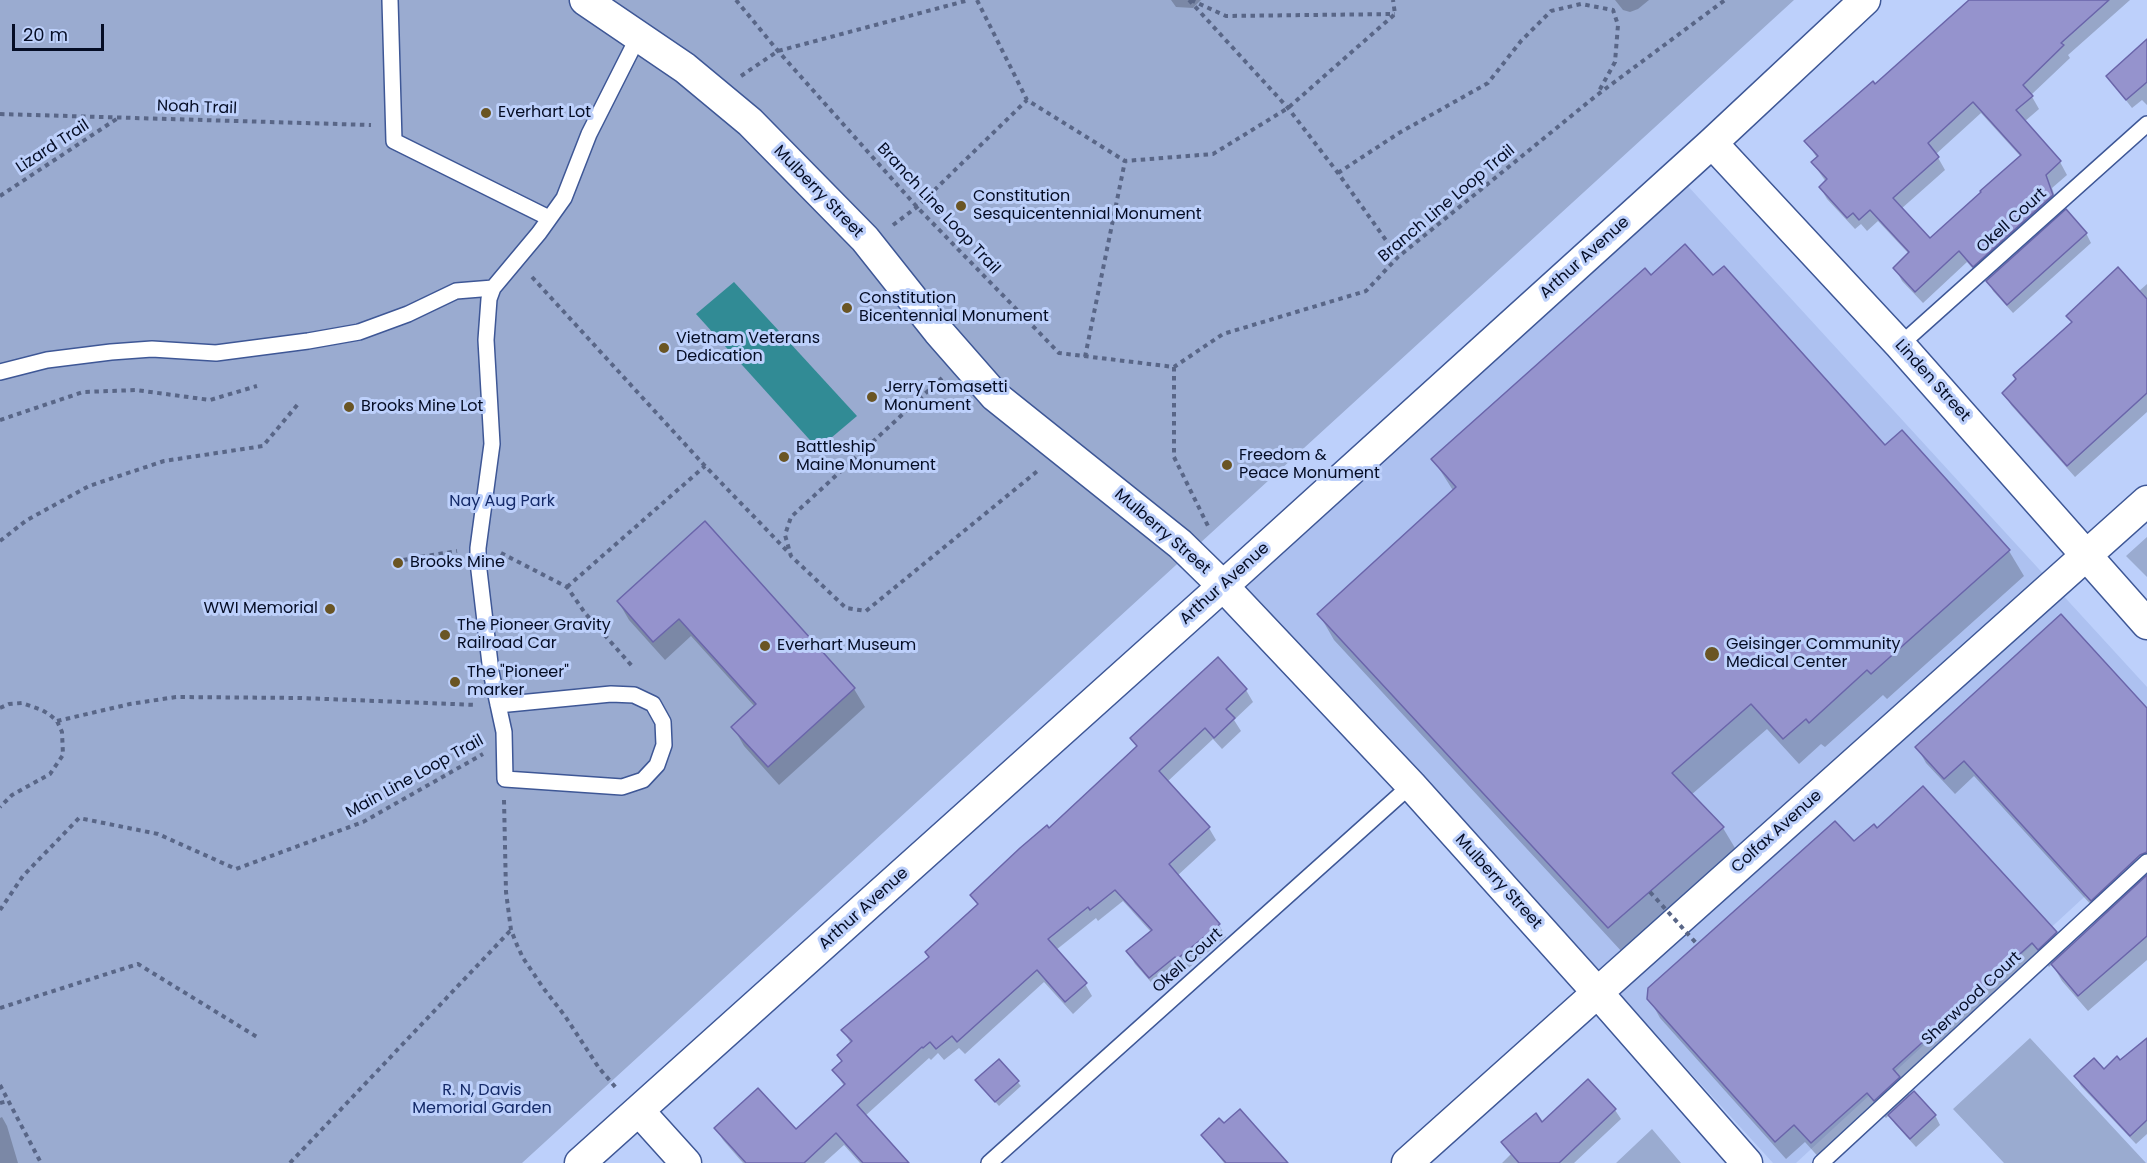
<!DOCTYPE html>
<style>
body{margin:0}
#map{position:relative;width:2147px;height:1163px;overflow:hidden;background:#bdd0fb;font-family:Poppins,sans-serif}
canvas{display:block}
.scale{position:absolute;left:12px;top:24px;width:92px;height:27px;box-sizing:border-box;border:3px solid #050d25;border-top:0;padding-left:8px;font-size:18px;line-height:21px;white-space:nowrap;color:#050d25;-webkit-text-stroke:4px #bdd0fb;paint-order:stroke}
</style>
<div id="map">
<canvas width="2147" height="1163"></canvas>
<div class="scale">20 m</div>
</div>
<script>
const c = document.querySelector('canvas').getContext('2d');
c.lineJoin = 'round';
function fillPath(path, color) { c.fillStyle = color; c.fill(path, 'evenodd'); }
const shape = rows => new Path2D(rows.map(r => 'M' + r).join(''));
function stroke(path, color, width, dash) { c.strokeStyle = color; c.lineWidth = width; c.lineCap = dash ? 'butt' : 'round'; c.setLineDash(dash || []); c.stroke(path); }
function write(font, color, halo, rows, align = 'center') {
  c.font = font + ' Poppins,sans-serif'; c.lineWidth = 6; c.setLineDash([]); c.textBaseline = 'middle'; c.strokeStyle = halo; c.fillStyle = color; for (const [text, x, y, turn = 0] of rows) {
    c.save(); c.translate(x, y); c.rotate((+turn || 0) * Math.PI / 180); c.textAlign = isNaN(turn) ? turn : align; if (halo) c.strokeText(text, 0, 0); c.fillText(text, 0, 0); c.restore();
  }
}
fillPath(shape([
 [1686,184,2147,687,2147,839,1796,1163,1773,1163,1241,581]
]), '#adc1f0');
fillPath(shape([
 [0,0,1794,0,522,1163,0,1163],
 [2147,537,2147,577,2126,556],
 [2030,1038,2146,1163,2004,1163,1953,1109],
 [1652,1129,1681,1163,1616,1163]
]), '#9aabd0');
fillPath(shape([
 [734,282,857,416,818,449,696,314]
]), '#318b95');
fillPath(shape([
 [1171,0,1201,0,1193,8,1176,7],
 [1615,0,1649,0,1638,9,1630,12,1623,10],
 [1970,0,2130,0,2068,55,2070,58,2031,95,2039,109,2024,122,2060,162,2067,175,2052,188,2059,208,1981,278,1967,262,1923,303,1902,281,1895,268,1909,254,1878,221,1867,231,1861,224,1855,229,1827,199,1820,187,1826,182,1813,163,1817,158,1806,141,1874,86],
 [1981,113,2021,157,1930,240,1901,209,1945,170,1936,154],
 [2147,50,2147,105,2142,100,2132,108,2107,76],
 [2086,233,2091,243,2013,313,1993,291,1988,281],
 [1651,277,1713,277,1885,448,2009,551,2024,576,1887,699,1883,695,1825,747,1821,744,1799,764,1767,729,1691,795,1723,828,1738,853,1623,953,1334,640,1319,614,1454,492,1433,459],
 [2147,284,2147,412,2075,477,2011,405,2004,393,2072,323,2068,316,2138,292],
 [705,523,854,689,865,707,779,785,744,746,733,727,755,707,691,636,665,660,629,620,618,601],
 [1218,659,1246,690,1253,702,1234,720,1241,731,1222,749,1213,739,1167,782,1209,828,1216,840,1177,876,1219,925,1226,937,1185,971,1182,968,1157,989,1135,964,1128,952,1151,932,1123,901,1098,921,1096,918,1056,950,1085,984,1092,996,1073,1014,1044,982,965,1054,959,1048,944,1060,938,1053,931,1060,929,1058,865,1116,907,1163,860,1163,844,1145,824,1163,743,1163,723,1140,716,1128,795,1131,844,1086,834,1070,842,1062,838,1055,851,1044,843,1030,930,958,978,906,972,896,1049,830,1138,748,1132,738],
 [2147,710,2147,960,2088,1011,2062,981,2052,964,2049,967,2044,961,1904,1087,1910,1096,1935,1115,1940,1125,1916,1147,1895,1124,1889,1115,1886,1118,1878,1110,1822,1161,1805,1142,1786,1159,1660,1018,1649,998,1854,844,1877,830,2055,933,2066,952,2103,918,1974,776,1955,794,1926,763,1917,747],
 [2147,1040,2147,1134,2136,1144,2081,1086,2076,1077,2104,1071,2120,1062],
 [999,1061,1021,1086,999,1106,979,1084],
 [1588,1081,1615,1110,1621,1119,1574,1163,1502,1163,1511,1154,1503,1142,1542,1124],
 [2,1117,7,1126,18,1163,0,1163,0,1118],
 [1203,1135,1283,1163,1224,1163]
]), '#0003');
const building = shape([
 [1969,0,2109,0,2061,43,2064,45,2023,85,2033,96,2016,110,2061,161,2046,175,2053,195,1973,267,1959,251,1915,292,1893,268,1909,252,1870,210,1859,220,1853,213,1847,218,1819,187,1827,179,1811,162,1818,156,1804,141,1873,81,1875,84,1969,0],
 [1973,102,2021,155,1980,191,1981,192,1930,238,1893,198,1939,157,1928,143,1973,102],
 [2147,39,2147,82,2126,100,2106,76,2147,39],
 [2066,209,2087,233,2007,305,1986,281,2066,209],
 [1685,244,1713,275,1724,266,1885,445,1902,430,2010,550,1871,674,1867,670,1809,723,1806,719,1783,739,1751,704,1672,773,1724,827,1608,928,1317,614,1456,487,1431,459,1645,268,1651,275,1685,244],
 [2118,267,2147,299,2147,393,2067,466,2002,393,2016,379,2013,375,2072,322,2066,316,2118,267],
 [705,521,855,688,768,767,731,727,756,704,679,619,653,642,617,601,705,521],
 [2061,614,2147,708,2147,852,2140,855,2091,901,1964,761,1944,779,1915,747,2061,614],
 [1218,657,1247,689,1226,709,1235,718,1214,738,1205,728,1159,771,1210,827,1169,864,1220,924,1177,959,1175,957,1149,978,1126,951,1152,930,1115,890,1090,910,1088,907,1048,939,1087,983,1065,1002,1037,970,957,1042,952,1036,936,1049,930,1042,923,1048,922,1047,857,1105,909,1163,863,1163,836,1133,804,1163,746,1163,714,1128,758,1088,796,1129,845,1084,832,1070,842,1061,837,1055,852,1041,841,1030,929,957,925,952,978,904,970,895,1020,848,1047,825,1049,828,1137,746,1130,738,1218,657],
 [1923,786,2057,932,2038,950,2032,943,1893,1069,1900,1077,1874,1101,1867,1093,1811,1143,1794,1125,1775,1142,1647,999,1648,988,1835,821,1854,841,1874,824,1877,828,1923,786],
 [2147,875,2147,936,2078,996,2051,964,2147,875],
 [2147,1038,2147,1120,2130,1136,2074,1076,2094,1058,2104,1069,2117,1056,2120,1060,2147,1038],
 [999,1059,1019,1081,995,1102,975,1080,999,1059],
 [1588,1079,1616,1109,1559,1163,1519,1163,1501,1142,1536,1113,1542,1122,1588,1079],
 [1914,1091,1936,1115,1910,1139,1888,1115,1914,1091],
 [1240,1109,1288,1163,1226,1163,1201,1135,1219,1118,1224,1123,1240,1109]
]);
fillPath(building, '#9593cd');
stroke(building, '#6a65aa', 1.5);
const service = shape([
 [390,0,394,141,549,218],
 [1900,345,2147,124],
 [0,372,47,360,111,352,152,349,216,353,308,341,359,332,408,314,456,291,493,288],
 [498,705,611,694,634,695,653,704,663,722,664,745,657,765,643,780,622,787,505,779,504,732,491,672,478,562,478,548,492,444,486,340,489,299,493,288,539,233,564,198,589,134,638,37],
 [989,1163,1411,785],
 [1821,1163,2147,862]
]);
const minor = shape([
 [585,0,685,68,750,122,865,239,938,331,995,396,1180,544,1223,586,1411,785,1597,992,1747,1163],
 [1712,143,1900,345,2147,624],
 [639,1111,686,1163],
 [580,1163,1223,586,1712,143,1865,0],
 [1407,1163,2147,501]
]);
stroke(service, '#3e5796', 18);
stroke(minor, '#3e5796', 33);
stroke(shape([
 [736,0,778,51,917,207,1059,353,1174,367,1223,334,1366,291,1398,257,1597,95,1725,0],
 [977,0,1027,100,1125,161,1213,154,1288,108,1395,14,1393,0],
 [1189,0,1288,108,1338,173,1398,257],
 [1191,0,1226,16,1395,14],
 [741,76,778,51,969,0],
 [0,114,371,125],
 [1338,173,1399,133,1488,83,1521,41,1551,11,1581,4,1613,10,1618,25,1615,62,1599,91],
 [0,196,118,118],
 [893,225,917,207,1027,100],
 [532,277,705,466,791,555],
 [1085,357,1125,161],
 [1174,367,1174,457,1208,526],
 [942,378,791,517,785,535,791,556,846,608,866,611,1040,469],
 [0,420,83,392,136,390,210,400,257,386],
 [0,541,27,520,89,486,164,461,263,446,298,404],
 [501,553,567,587,585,613,632,666],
 [403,560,457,551],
 [567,587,705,466],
 [0,708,9,704,22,703,42,710,50,715,57,721,62,732,63,755,50,774,12,795,0,807],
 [57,721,130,704,176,697,301,698,477,705],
 [504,800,506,892,511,930,517,945,523,958,544,989,565,1016,599,1068,617,1089],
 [0,910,23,876,79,818,158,834,236,869,363,822,483,754],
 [0,1008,138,964,257,1037],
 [0,1085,41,1163],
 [0,1103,8,1101],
 [290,1163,511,930]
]), '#596687', 4, [4.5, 4.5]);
stroke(service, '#fff', 15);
stroke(minor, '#fff', 30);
stroke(shape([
 [1650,892,1697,944]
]), '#596687', 4, [4.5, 4.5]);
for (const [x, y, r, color] of [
 [486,113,6,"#6a5524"],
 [961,206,6,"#6a5524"],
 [847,308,6,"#6a5524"],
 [664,348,6,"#6a5524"],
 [872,397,6,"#6a5524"],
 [349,407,6,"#6a5524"],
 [784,457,6,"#6a5524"],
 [1227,465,6,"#6a5524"],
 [398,563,6,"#6a5524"],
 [330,609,6,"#6a5524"],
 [445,635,6,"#6a5524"],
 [765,646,6,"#6a5524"],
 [1712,654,8,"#6a5524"],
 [455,682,6,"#6a5524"]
]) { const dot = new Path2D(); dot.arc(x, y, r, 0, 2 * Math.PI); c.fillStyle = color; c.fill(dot); stroke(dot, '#bdd0fb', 2); }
write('16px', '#050d25', '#bdd0fb', [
 ["Noah Trail",197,108,2],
 ["Lizard Trail",53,147,-33],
 ["Mulberry Street",818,192,46],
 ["Branch Line Loop Trail",1447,204,-40],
 ["Branch Line Loop Trail",938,209,47],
 ["Okell Court",2012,221,-42],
 ["Arthur Avenue",1585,258,-42],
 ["Linden Street",1932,381,48],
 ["Mulberry Street",1162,532,41],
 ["Arthur Avenue",1225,584,-42],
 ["Main Line Loop Trail",415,777,-29],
 ["Colfax Avenue",1777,832,-42],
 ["Mulberry Street",1498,882,48],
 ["Arthur Avenue",864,909,-42],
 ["Okell Court",1188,961,-42],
 ["Sherwood Court",1972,999,-43]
]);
write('16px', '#050d25', '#bdd0fb', [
 ["Everhart Lot",498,113],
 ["Constitution",973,197],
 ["Sesquicentennial Monument",973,215],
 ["Constitution",859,299],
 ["Bicentennial Monument",859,317],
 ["Vietnam Veterans",676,339],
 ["Dedication",676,357],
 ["Jerry Tomasetti",884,388],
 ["Monument",884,406],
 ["Brooks Mine Lot",361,407],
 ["Battleship",796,448],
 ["Maine Monument",796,466],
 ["Freedom &",1239,456],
 ["Peace Monument",1239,474],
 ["Brooks Mine",410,563],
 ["WWI Memorial",318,609,"right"],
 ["The Pioneer Gravity",457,626],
 ["Railroad Car",457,644],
 ["Geisinger Community",1726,645],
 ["Medical Center",1726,663],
 ["Everhart Museum",777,646],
 ["The \"Pioneer\"",467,673],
 ["marker",467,691]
], 'left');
write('16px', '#142a69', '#bdd0fb', [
 ["Nay Aug Park",502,502],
 ["R. N, Davis",482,1091],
 ["Memorial Garden",482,1109]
]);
</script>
